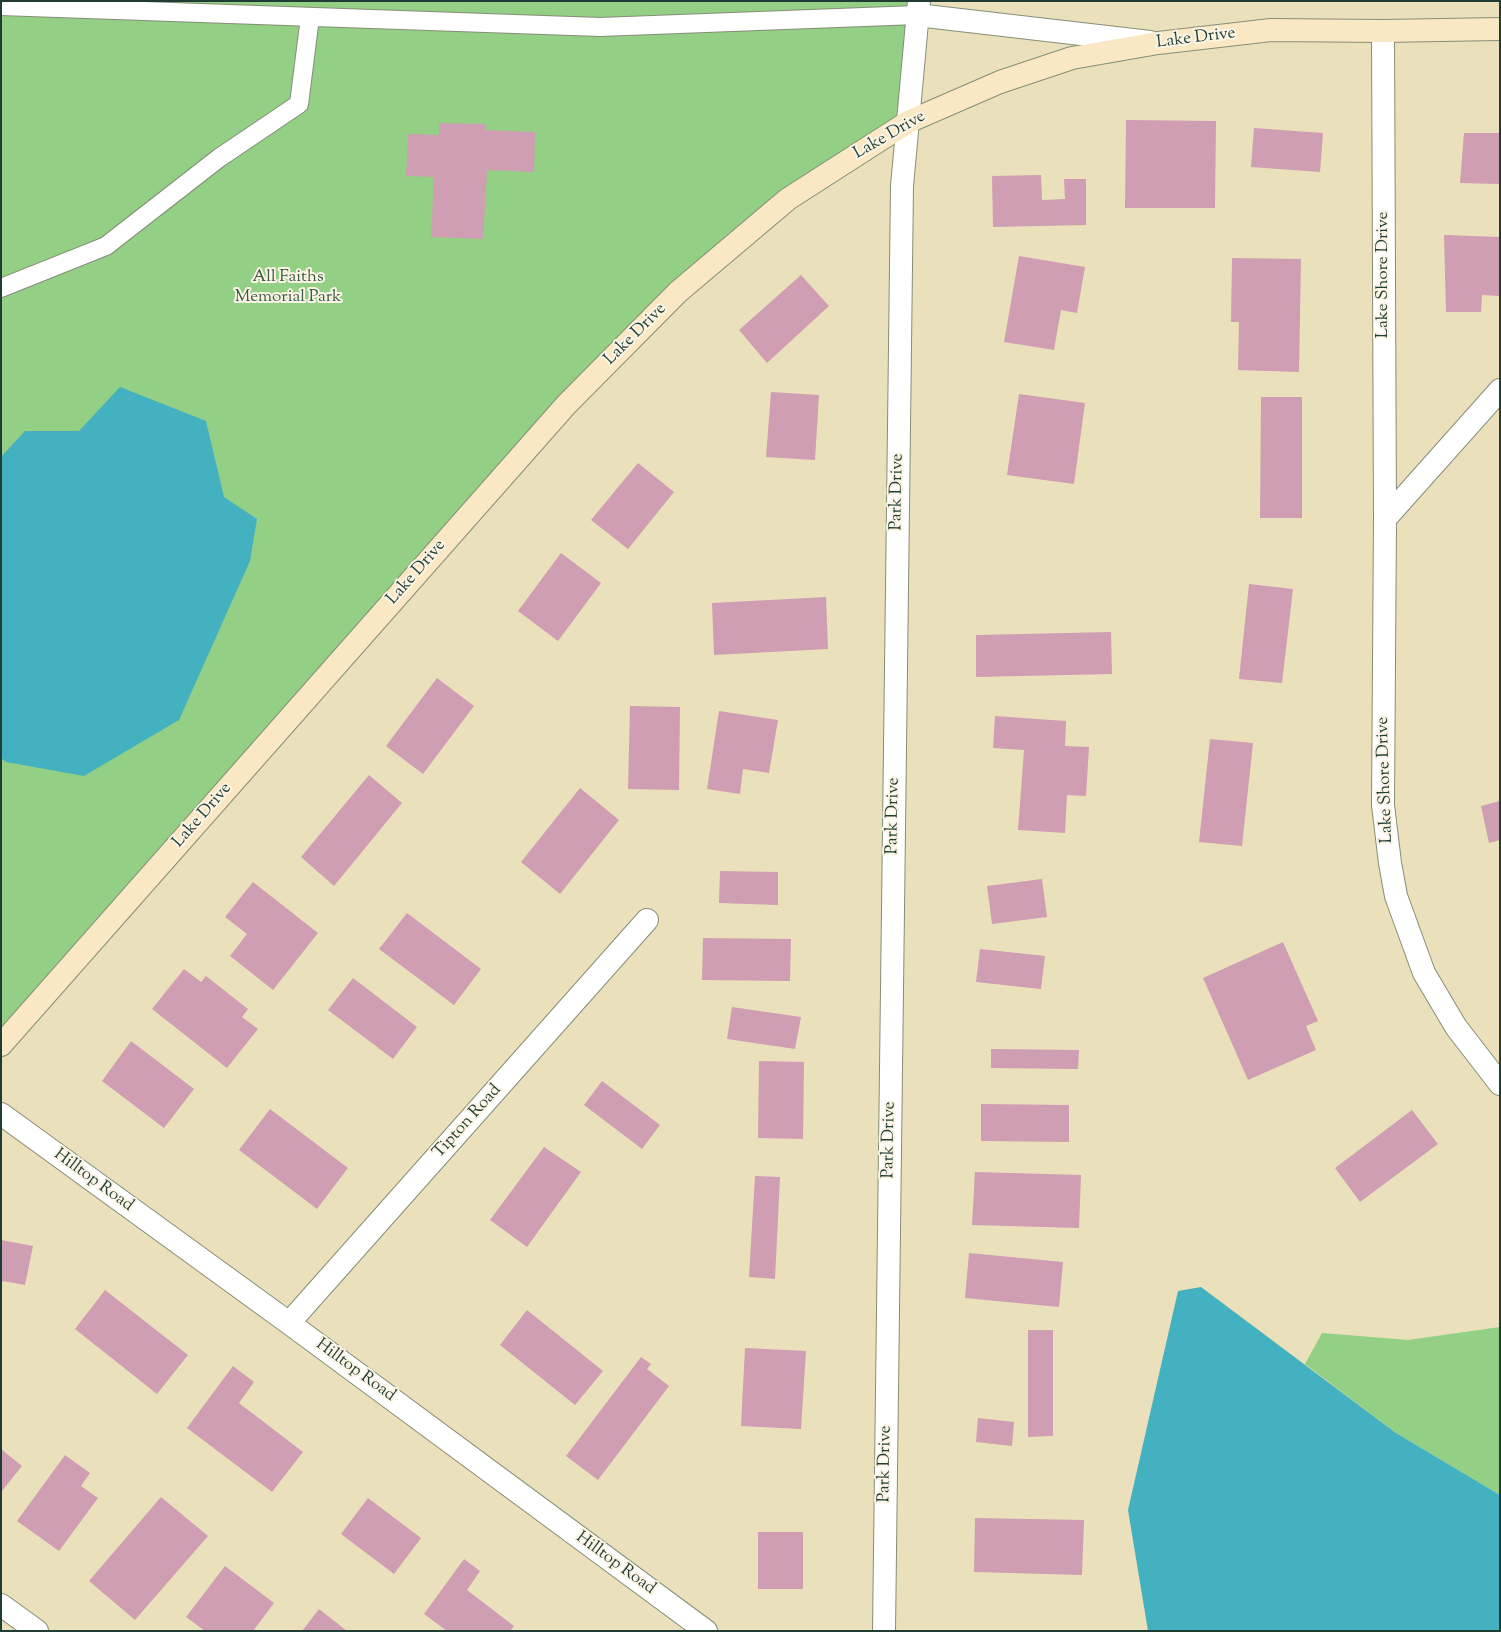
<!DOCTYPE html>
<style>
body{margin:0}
#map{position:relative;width:1501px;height:1632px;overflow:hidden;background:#ebe0bc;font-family:"Sorts Mill Goudy",serif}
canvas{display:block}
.frame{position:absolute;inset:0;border:2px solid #1f3d34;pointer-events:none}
</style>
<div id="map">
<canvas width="1501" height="1632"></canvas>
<div class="frame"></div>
</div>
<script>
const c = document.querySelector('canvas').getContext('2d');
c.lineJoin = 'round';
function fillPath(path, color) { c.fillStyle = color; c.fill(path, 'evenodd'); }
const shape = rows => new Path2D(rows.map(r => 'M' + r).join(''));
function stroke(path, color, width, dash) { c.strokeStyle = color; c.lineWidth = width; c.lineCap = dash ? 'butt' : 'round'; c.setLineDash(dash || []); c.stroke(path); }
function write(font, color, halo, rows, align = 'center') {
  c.font = font + ' "Sorts Mill Goudy",serif'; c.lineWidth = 4; c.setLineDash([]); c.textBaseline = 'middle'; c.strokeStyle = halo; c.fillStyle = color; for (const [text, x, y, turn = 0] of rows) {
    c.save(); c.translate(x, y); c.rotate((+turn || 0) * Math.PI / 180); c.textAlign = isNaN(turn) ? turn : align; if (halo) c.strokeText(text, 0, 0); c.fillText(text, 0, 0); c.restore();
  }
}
fillPath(shape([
 [1,1,920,1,908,122,678,292,1,1044],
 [1500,1327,1500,1495,1396,1433,1305,1364,1322,1333,1408,1340]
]), '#93cf84');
fillPath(shape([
 [120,387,206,421,224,497,257,519,250,561,179,720,84,776,6,762,1,758,1,457,25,431,79,431],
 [1201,1287,1396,1433,1500,1495,1500,1631,1148,1631,1128,1510,1178,1291]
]), '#44b1c1');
fillPath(shape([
 [1126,120,1216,121,1215,208,1125,208],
 [439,123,485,124,485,130,535,132,534,172,487,170,483,239,431,237,434,177,406,176,408,134,439,135],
 [1254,128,1323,133,1320,172,1251,167],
 [1464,133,1500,133,1500,184,1460,183],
 [1041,175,1042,200,1065,199,1064,179,1086,179,1086,225,993,227,992,176],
 [1444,235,1500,237,1500,296,1482,295,1481,312,1446,312],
 [1019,256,1085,267,1077,313,1061,310,1054,350,1004,342],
 [1232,258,1301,259,1299,372,1238,370,1239,322,1231,322],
 [801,275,829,306,767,363,739,330],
 [771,392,819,395,815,460,766,457],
 [1019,394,1085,403,1074,484,1007,475],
 [1261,397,1302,397,1302,518,1260,518],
 [638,463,674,492,628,549,591,520],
 [561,553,601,583,558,641,518,611],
 [1249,584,1293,589,1282,683,1239,679],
 [826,597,828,649,714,655,712,603],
 [1111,632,1112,674,976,677,976,635],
 [437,678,474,706,423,774,386,746],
 [630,706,680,707,679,790,628,789],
 [719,711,778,720,769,773,743,769,740,794,707,789],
 [995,716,1066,721,1065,746,1089,747,1086,796,1067,795,1065,833,1018,830,1024,750,993,748],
 [1210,739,1253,743,1242,846,1199,842],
 [369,775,402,803,334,886,301,857],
 [580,788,619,820,560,894,521,862],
 [1500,801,1500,840,1489,843,1481,806],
 [720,871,778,872,778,905,719,903],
 [1042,879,1047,917,992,924,987,886],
 [253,882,318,933,273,990,230,956,247,934,225,917],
 [407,913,481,969,454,1005,379,949],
 [703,938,791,939,790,981,702,980],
 [1283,942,1318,1021,1306,1026,1316,1050,1248,1080,1203,978],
 [980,949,1045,956,1041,989,976,982],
 [184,969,201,982,206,976,248,1009,242,1017,258,1029,227,1068,152,1009],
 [353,978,417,1027,393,1059,328,1010],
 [732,1007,801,1017,795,1049,727,1039],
 [131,1041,194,1089,164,1128,102,1081],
 [991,1049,1079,1050,1078,1069,991,1068],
 [759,1061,804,1062,803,1139,758,1138],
 [602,1081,660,1125,642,1149,584,1105],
 [981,1104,1069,1105,1069,1142,981,1141],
 [270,1109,348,1168,317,1209,239,1150],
 [1412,1110,1438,1144,1360,1202,1335,1168],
 [544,1147,581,1172,527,1247,490,1220],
 [975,1172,1081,1175,1079,1228,972,1225],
 [755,1176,780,1177,775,1279,749,1277],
 [1,1240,33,1246,25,1285,3,1281,1,1285],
 [969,1253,1063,1262,1059,1307,965,1298],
 [105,1290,188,1355,157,1394,75,1329],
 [527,1310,603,1371,575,1405,500,1345],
 [1028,1330,1053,1330,1053,1436,1028,1437],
 [745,1348,806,1351,801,1429,741,1426],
 [641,1357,651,1364,647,1369,669,1386,598,1480,566,1456],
 [233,1366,254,1382,239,1403,303,1452,272,1492,187,1428],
 [978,1418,1014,1422,1012,1446,976,1442],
 [1,1449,22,1466,1,1492],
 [65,1455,90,1473,81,1486,98,1498,59,1551,17,1521],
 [161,1497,208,1536,135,1620,89,1581],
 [368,1498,421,1538,394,1574,341,1534],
 [975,1518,1084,1520,1082,1575,974,1572],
 [758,1532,803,1532,803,1589,758,1589],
 [464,1559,480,1571,467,1590,514,1626,510,1631,447,1631,424,1614],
 [225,1566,274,1603,253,1631,205,1631,186,1617],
 [319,1609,347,1631,302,1631]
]), '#cf9eb2');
const lane = shape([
 [1,6,600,27,917,15],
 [1,288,106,246,219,158,299,104,310,17]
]);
const street = shape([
 [917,15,1150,42],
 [1383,31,1385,519,1383,805,1390,863,1396,896,1424,973,1456,1027,1500,1084],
 [1385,519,1500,390],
 [1,1114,289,1323,706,1631],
 [289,1323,647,920],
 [1,1605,37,1631],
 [884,1631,902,186,919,1]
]);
const secondary = shape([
 [1,1045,566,405,678,292,788,199,908,122,1000,82,1072,58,1158,43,1271,30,1383,31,1500,29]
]);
stroke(lane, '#858e78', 20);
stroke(street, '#858e78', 24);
stroke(secondary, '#858e78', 24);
stroke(lane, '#fff', 18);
stroke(street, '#fff', 22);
stroke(secondary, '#fae7c3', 22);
write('17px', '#1f3d34', '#fcf5e5', [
 ["Lake Drive",1196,39,-7],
 ["Lake Drive",890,136,-30],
 ["Lake Shore Drive",1384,275,-90],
 ["Lake Drive",636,335,-45],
 ["Park Drive",898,492,-89],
 ["Lake Drive",417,573,-49],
 ["Lake Shore Drive",1386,780,-92],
 ["Lake Drive",203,816,-49],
 ["Park Drive",894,816,-89],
 ["Tipton Road",468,1122,-48],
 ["Park Drive",890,1140,-89],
 ["Hilltop Road",93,1181,36],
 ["Hilltop Road",355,1371,36],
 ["Park Drive",886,1464,-89],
 ["Hilltop Road",615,1564,36]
]);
write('17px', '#365a44', '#fcf5e5', [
 ["All Faiths",288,278],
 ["Memorial Park",288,298]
]);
</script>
